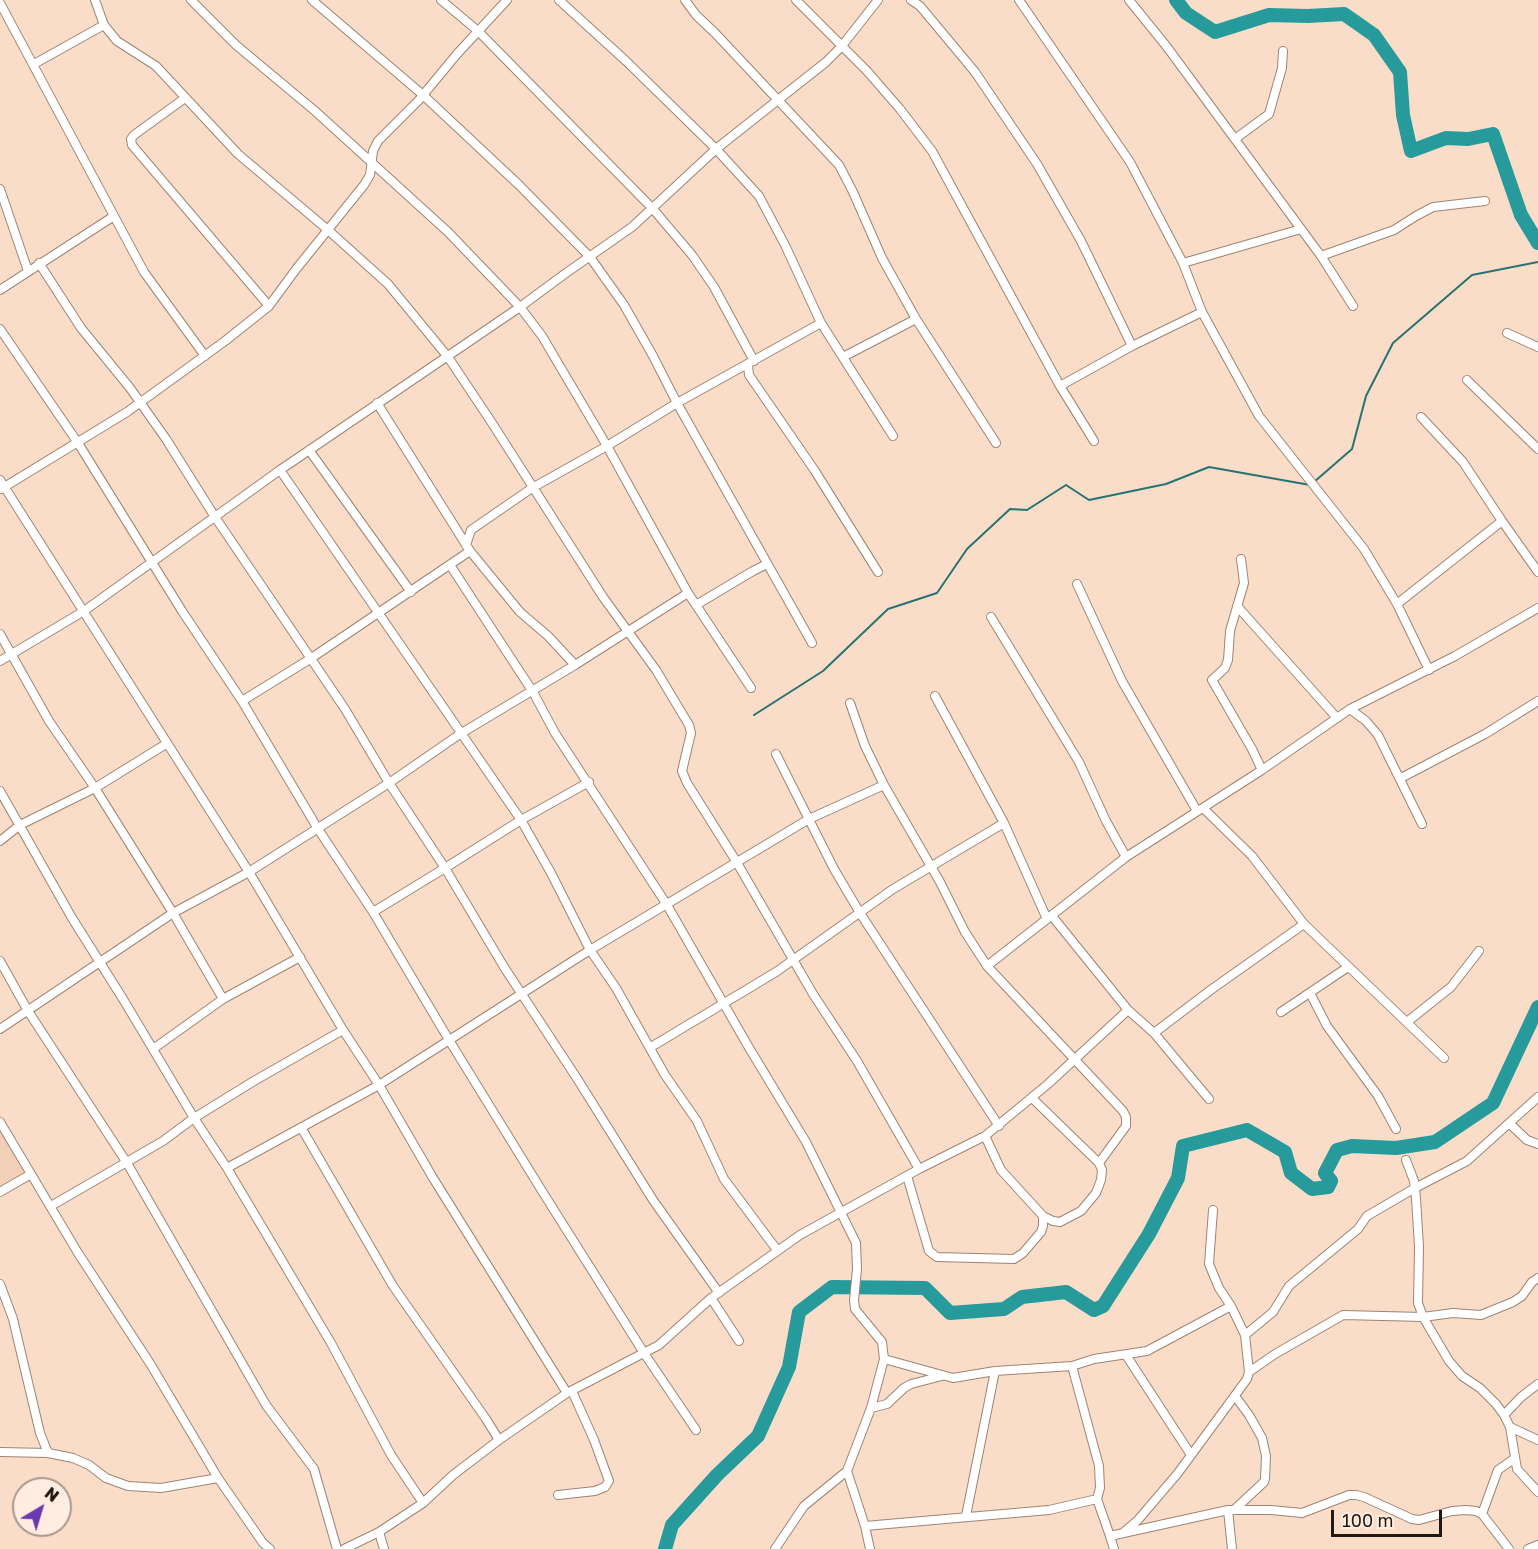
<!DOCTYPE html>
<style>
body{margin:0}
#map{position:relative;width:1538px;height:1549px;overflow:hidden;background:#faddc9;font-family:"Golos Text",sans-serif}
canvas{display:block}
.north{position:absolute;left:12px;top:1477px;width:60px;height:60px;box-sizing:border-box;background:#ffede1;border:2px solid #a7988e;border-radius:50%;rotate:38deg;font-size:16px;font-weight:700;line-height:24px;text-align:center;color:#221811}
.north::after{content:'';display:block;margin:auto;width:21px;height:27px;background:#6b38af;clip-path:polygon(50% 0,100% 100%,50% 72%,0 100%)}
.scale{position:absolute;left:1331px;top:1510px;width:111px;height:27px;box-sizing:border-box;border:3px solid #221811;border-top:0;padding-left:8px;font-size:18px;line-height:21px;white-space:nowrap;color:#221811;-webkit-text-stroke:4px #ffede1;paint-order:stroke}
</style>
<div id="map">
<canvas width="1538" height="1549"></canvas>
<div class="north">N</div>
<div class="scale">100 m</div>
</div>
<script>
const c = document.querySelector('canvas').getContext('2d');
c.lineJoin = 'round';
function fillPath(path, color) { c.fillStyle = color; c.fill(path, 'evenodd'); }
const shape = rows => new Path2D(rows.map(r => 'M' + r).join(''));
function stroke(path, color, width, dash) { c.strokeStyle = color; c.lineWidth = width; c.lineCap = dash ? 'butt' : 'round'; c.setLineDash(dash || []); c.stroke(path); }
fillPath(shape([
 [0,1115,39,1178,0,1195]
]), '#f2cfb7');
stroke(shape([
 [1314,482,1352,449,1366,396,1393,343,1472,275,1538,262],
 [754,715,823,671,888,609,937,593,967,549,1010,509,1027,510,1066,485,1089,500,1166,484,1209,467,1310,485]
]), '#267372', 2);
stroke(shape([
 [1176,0,1186,13,1215,32,1269,15,1308,16,1344,14,1374,35,1400,72,1403,115,1411,151,1446,138,1468,139,1493,134,1521,215,1538,243],
 [665,1549,672,1525,717,1475,758,1436,789,1367,799,1312,832,1287,925,1288,950,1313,1004,1309,1022,1297,1066,1292,1094,1310,1103,1306,1149,1234,1178,1178,1183,1146,1247,1130,1285,1152,1291,1173,1312,1189,1328,1187,1331,1181,1325,1173,1337,1150,1352,1146,1396,1148,1435,1142,1493,1103,1538,1007]
]), '#279a9c', 14);
const minor = shape([
 [95,0,104,25],
 [191,0,236,45,315,111,448,232,520,307,542,336,607,446,688,593,751,688],
 [312,0,423,95,519,185,590,257,624,305,653,356,677,403,812,643],
 [441,0,478,31,653,209,692,255,714,287,754,361],
 [559,0,626,61,716,149,759,196,785,245,821,323,893,436],
 [685,0,696,15,715,33,839,165,853,192,882,258,916,319,996,443],
 [796,0,867,71,900,109,932,151,1060,386,1094,441],
 [911,0,920,6,975,72,1037,164,1081,241,1132,346],
 [1019,0,1130,162,1183,263,1202,312,1259,416,1364,549,1397,604,1429,670],
 [1129,0,1167,47,1321,256,1353,306],
 [0,3,144,272,205,356],
 [34,64,104,25,117,41,156,66,238,154,328,230,388,284,448,357,492,423,603,597,656,670,689,725,691,733,682,771,687,783,736,861,813,994,857,1061,919,1169],
 [185,98,134,135,131,139,132,145,269,306],
 [1235,139,1269,114,1282,68,1283,51],
 [0,189,28,271],
 [1321,256,1394,230,1416,216,1433,207,1485,201],
 [39,263,81,328,130,388,166,439,215,517,345,709,389,783,445,868,521,820,589,782],
 [1183,263,1301,229],
 [0,290,114,216],
 [0,329,78,443,182,611,242,701,318,829,373,912,449,1040,542,1191,644,1353,696,1430],
 [1507,333,1538,347],
 [843,357,916,319],
 [748,365,749,375,815,471,878,572],
 [1467,380,1538,449],
 [1060,386,1132,346,1202,312],
 [377,403,470,551,520,612,548,636,575,665,688,593],
 [1421,417,1463,462,1502,521,1538,572],
 [309,450,411,592],
 [280,470,521,820,551,873,590,950,616,988,665,1075,697,1121,724,1179,777,1250],
 [0,480,249,872,343,1030,379,1085,433,1178,567,1393],
 [1,489,127,412,225,341,269,306,297,268,364,185,370,175,373,151,378,141,419,100,457,54,507,0],
 [466,545,471,530,532,488,607,446,677,403,821,323],
 [1241,559,1244,583,1230,631,1228,660,1225,668,1212,680,1252,749,1262,770],
 [450,565,533,692,555,733,667,905,748,1046,806,1142,856,1243,857,1269,854,1300,855,1309,882,1342,884,1359,871,1408,847,1471,865,1526,870,1549],
 [1077,584,1122,681,1197,811],
 [1397,604,1502,521],
 [696,605,753,571,767,564],
 [1237,606,1337,718],
 [991,617,1079,762,1106,821,1126,857],
 [0,634,49,721,95,788,173,913,223,999,300,957],
 [0,661,84,611,280,470,520,307,566,273,632,227,716,149,826,62,841,47,878,0],
 [935,696,1004,823],
 [242,701,310,659,470,551],
 [850,703,865,746,884,785,940,882,965,932,987,966,1126,857,1262,770,1350,709,1455,656,1538,608],
 [1350,709,1366,721,1378,735,1422,824],
 [776,754,834,869,860,913,999,1126],
 [1401,778,1485,734,1538,701],
 [0,791,72,918,123,999,194,1118,227,1168,331,1343,391,1455,423,1503],
 [1203,808,1252,856,1304,924,1444,1058],
 [0,841,20,825,95,788,166,744],
 [373,912,445,868,504,967,578,1080,653,1200,719,1293],
 [1052,916,1128,1010,1154,1033,1209,1099],
 [0,961,28,1011,127,1163,266,1405,314,1469,337,1549],
 [987,966,1123,1111,1126,1117,1126,1126,1099,1163],
 [1310,993,1327,1026,1378,1096,1396,1129],
 [1281,1012,1348,967],
 [1407,1022,1451,987,1479,951],
 [0,1029,173,913,249,872,389,783,460,734,575,665],
 [1154,1033,1212,989,1304,924],
 [651,1047,776,972,893,889,1004,823,1047,919],
 [153,1049,223,999],
 [0,1122,78,1253,151,1365,218,1478,263,1543,270,1549],
 [1510,1124,1527,1140,1538,1144],
 [302,1129,393,1286,486,1419,499,1440],
 [985,1136,1001,1170,1043,1216,1053,1221,1060,1222,1081,1211,1096,1193,1101,1180,1102,1170,1099,1163,1032,1098],
 [1406,1160,1414,1181,1416,1198,1419,1247,1418,1303,1423,1317,1449,1361,1462,1376,1480,1388,1496,1404,1504,1415,1510,1427,1517,1469,1538,1492],
 [227,1168,379,1085,590,950,809,819,884,785],
 [907,1176,929,1251,937,1257,1014,1259,1023,1253,1041,1232,1043,1226,1043,1216],
 [0,1192,31,1174],
 [51,1206,163,1141,194,1118,254,1081,343,1030],
 [0,1284,13,1319,40,1433,48,1453],
 [711,1298,739,1341],
 [1245,1335,1273,1312,1289,1286,1358,1229,1367,1216,1415,1188,1467,1161,1538,1097],
 [1126,1355,1191,1455],
 [884,1359,953,1378,995,1371,1072,1366,1094,1359,1147,1351,1231,1306],
 [1072,1366,1099,1466,1100,1488,1097,1499,1110,1536],
 [1249,1372,1275,1354,1343,1315,1423,1317,1453,1313,1481,1315,1513,1302,1522,1296,1532,1282,1538,1278],
 [871,1408,887,1404,904,1388,911,1384,942,1376],
 [1504,1415,1521,1397,1538,1384],
 [1510,1427,1538,1440],
 [0,1452,48,1453,73,1458,89,1465,106,1478,128,1486,161,1488,218,1478],
 [558,1495,595,1491,605,1487,609,1481,594,1440,572,1391],
 [1228,1510,1232,1549],
 [1234,1510,1264,1482,1265,1479,1266,1456,1262,1438,1249,1415,1235,1396],
 [1482,1514,1498,1470,1515,1458],
 [966,1516,995,1371],
 [865,1526,1049,1510,1097,1499],
 [379,1532,384,1549],
 [1124,1532,1138,1520,1178,1473,1247,1379,1249,1372,1245,1335,1231,1306,1219,1288,1209,1264,1213,1210],
 [344,1549,379,1532,423,1503,453,1475,499,1440,567,1393,659,1345,711,1298,800,1235,919,1169,985,1136,1048,1084,1128,1010],
 [775,1549,804,1506,847,1471],
 [1114,1549,1110,1536,1228,1510,1271,1510,1302,1513,1349,1495,1356,1495,1364,1497,1412,1519,1419,1520,1452,1511,1466,1510,1476,1511,1482,1514,1509,1549],
 [1528,1549,1538,1545]
]);
stroke(minor, '#9e8471', 10);
stroke(minor, '#fff', 8);
</script>
